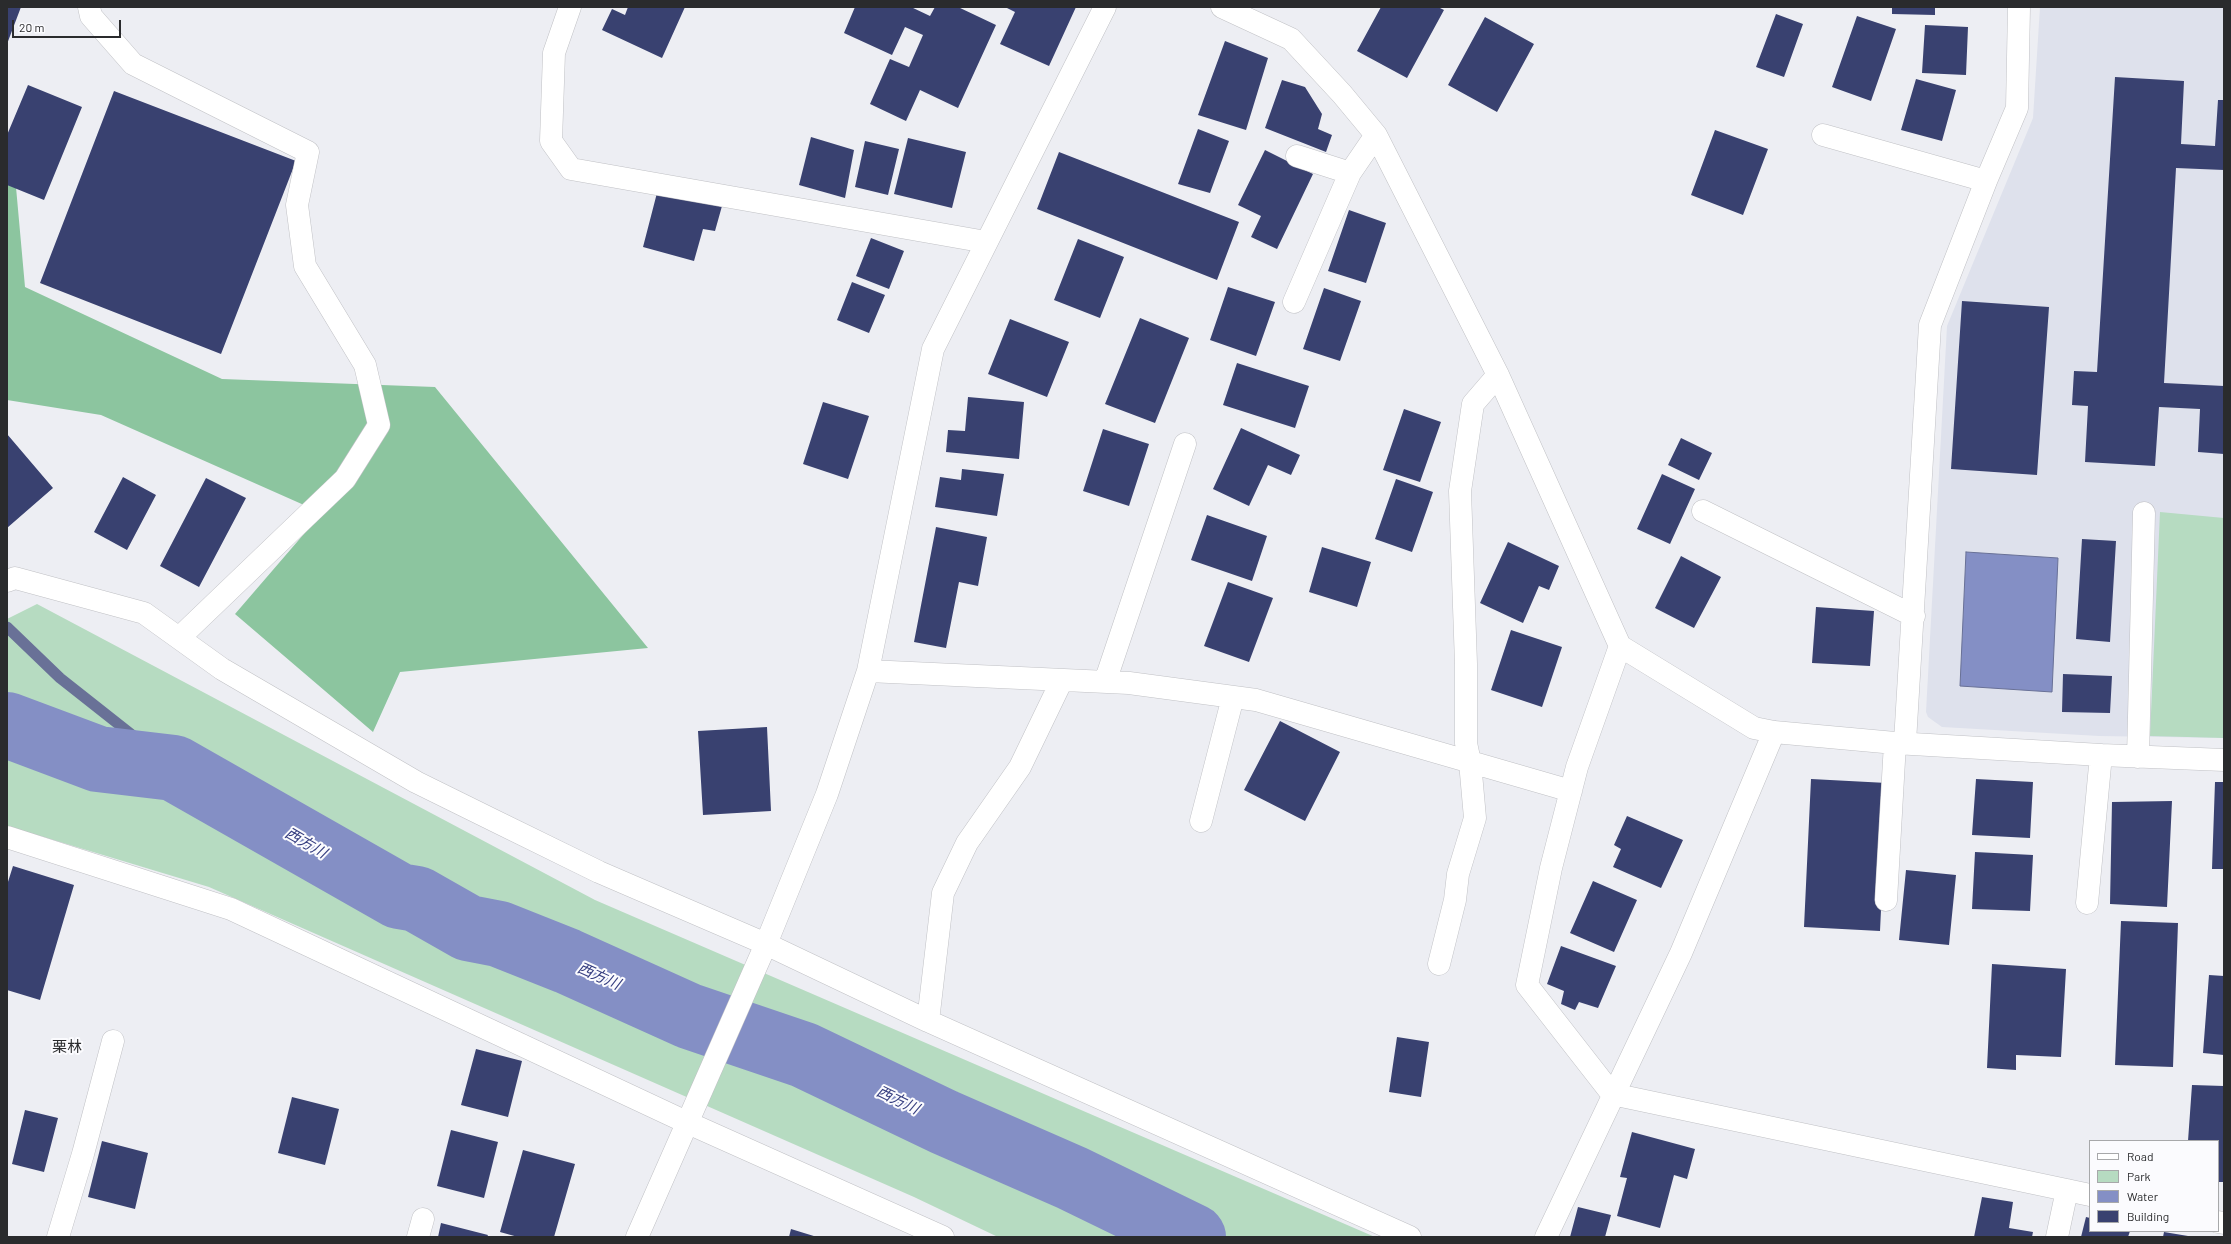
<!DOCTYPE html>
<meta charset="utf-8">
<style>
body{margin:0}
#map{position:relative;width:2231px;height:1244px;overflow:hidden;background:#edeef3;font-family:Barlow,sans-serif}
canvas{display:block}
.frame{position:absolute;inset:0;border:8px solid #2a2b2d;pointer-events:none}
.legend{position:absolute;left:2089px;top:1140px;width:130px;height:92px;box-sizing:border-box;background:#fbfbfe;border:1px solid #a7a8aa;margin:0;padding:5px 7px;list-style:none;font-size:12px;color:#2a2b2d}
.legend li{display:flex;align-items:center;gap:8px;height:20px}
.legend b{width:20px;border:1px solid #a7a8aa}
.scale{position:absolute;left:12px;top:20px;width:109px;height:18px;box-sizing:border-box;border:2px solid #2a2b2d;border-top:0;padding-left:5px;font-size:12px;line-height:14px;white-space:nowrap;color:#2a2b2d;-webkit-text-stroke:3px #fbfbfe;paint-order:stroke}
</style>
<div id="map">
<canvas width="2231" height="1244"></canvas>
<div class="frame"></div>
<ul class="legend">
<li><b style="height:5px;background:#fff"></b>Road</li>
<li><b style="height:11px;background:#b6dbc1"></b>Park</li>
<li><b style="height:11px;background:#848fc5"></b>Water</li>
<li><b style="height:11px;background:#394170"></b>Building</li>
</ul>
<div class="scale">20 m</div>
</div>
<script>
const c = document.querySelector('canvas').getContext('2d');
c.lineJoin = 'round';
function fillPath(path, color) { c.fillStyle = color; c.fill(path, 'evenodd'); }
const shape = rows => new Path2D(rows.map(r => 'M' + r).join(''));
function stroke(path, color, width, dash) { c.strokeStyle = color; c.lineWidth = width; c.lineCap = dash ? 'butt' : 'round'; c.setLineDash(dash || []); c.stroke(path); }
function write(font, color, halo, rows, align = 'center') {
  c.font = font + ' Barlow,"Noto Sans JP",sans-serif'; c.lineWidth = 4; c.setLineDash([]); c.textBaseline = 'middle'; c.strokeStyle = halo; c.fillStyle = color; for (const [text, x, y, turn = 0] of rows) {
    c.save(); c.translate(x, y); c.rotate((+turn || 0) * Math.PI / 180); c.textAlign = isNaN(turn) ? turn : align; if (halo) c.strokeText(text, 0, 0); c.fillText(text, 0, 0); c.restore();
  }
}
fillPath(shape([
 [2040,7,2224,7,2224,738,2099,736,1942,727,1928,717,1926,712,1947,326,2033,118]
]), '#dee1ec');
fillPath(shape([
 [2160,512,2224,518,2224,738,2150,736],
 [37,604,595,900,1375,1237,998,1237,914,1197,209,887,7,826,7,619]
]), '#b6dbc1');
fillPath(shape([
 [7,157,14,165,25,287,222,379,435,387,648,648,400,672,373,732,235,614,322,513,101,415,7,400]
]), '#8cc59f');
const water = shape([
 [1966,552,2058,558,2052,692,1960,686,1966,552]
]);
fillPath(water, '#848fc5');
stroke(water, '#697197', 1);
stroke(shape([
 [7,627,60,678,174,768]
]), '#697197', 11);
stroke(shape([
 [7,725,98,759,174,768,399,896,417,899,468,928,499,934,567,961,689,1016,804,1055,944,1122,1072,1178,1193,1237]
]), '#848fc5', 66);
fillPath(shape([
 [7,7,21,7,7,44],
 [628,7,685,7,662,58,602,30,612,9,625,15],
 [855,7,911,7,930,16,935,7,958,7,996,25,958,108,920,90,906,121,870,104,890,59,909,67,923,35,905,27,892,55,844,33],
 [1005,7,1076,7,1049,66,1000,44,1015,12],
 [1381,7,1438,7,1444,10,1407,78,1357,51],
 [1892,7,1935,7,1935,15,1892,14],
 [1776,14,1803,24,1784,77,1756,67],
 [1857,16,1896,29,1871,101,1832,87],
 [1485,17,1534,44,1497,112,1448,85],
 [1925,25,1968,27,1966,75,1922,73],
 [1225,41,1268,58,1246,130,1198,115],
 [2115,77,2184,81,2181,144,2215,146,2218,100,2224,100,2224,170,2176,168,2164,383,2224,386,2224,454,2198,452,2200,409,2159,407,2155,466,2085,462,2088,406,2072,405,2074,371,2097,372],
 [1916,79,1956,90,1942,141,1901,130],
 [1282,80,1305,87,1322,114,1318,129,1332,135,1326,152,1265,128],
 [28,85,82,107,44,200,7,185,7,135],
 [114,91,296,161,221,354,40,283],
 [1198,129,1229,141,1210,193,1178,184],
 [1715,130,1768,149,1743,215,1691,195],
 [811,137,854,150,845,198,799,185],
 [908,138,966,152,952,208,894,194],
 [865,141,899,149,888,195,855,187],
 [1265,150,1313,174,1277,249,1251,237,1261,216,1238,205],
 [1059,152,1239,222,1217,280,1037,209],
 [658,189,722,206,715,231,703,229,694,261,643,247],
 [1349,210,1386,223,1366,283,1328,271],
 [871,238,904,251,889,289,856,276],
 [1078,239,1124,257,1100,318,1054,300],
 [852,282,885,295,869,333,837,320],
 [1228,287,1275,302,1256,356,1210,340],
 [1324,288,1361,301,1340,361,1303,349],
 [1962,301,2049,307,2037,475,1951,469],
 [1140,318,1189,338,1155,423,1105,404],
 [1010,319,1069,342,1047,397,988,374],
 [1237,363,1309,386,1295,428,1223,405],
 [968,397,1024,402,1019,459,946,452,948,430,965,431],
 [823,402,869,416,848,479,803,464],
 [1404,409,1441,422,1420,482,1383,470],
 [1241,428,1300,455,1291,475,1268,465,1249,506,1213,489],
 [1103,429,1149,444,1129,506,1083,491],
 [7,434,53,488,7,528],
 [1681,438,1712,453,1699,480,1668,465],
 [962,469,1004,474,997,516,935,507,940,477,961,480],
 [1662,474,1695,489,1670,544,1637,529],
 [123,477,156,495,127,550,94,532],
 [206,478,246,498,199,587,160,566],
 [1396,479,1433,492,1412,552,1375,539],
 [1207,515,1267,536,1252,581,1191,560],
 [936,527,987,537,978,586,959,582,946,648,914,642],
 [2082,539,2116,541,2110,642,2076,639],
 [1508,542,1559,566,1549,590,1539,586,1523,623,1480,603],
 [1322,547,1371,562,1357,607,1309,592],
 [1681,556,1721,577,1694,628,1655,608],
 [1228,582,1273,598,1249,662,1204,646],
 [1816,607,1874,611,1870,666,1812,663],
 [1511,630,1562,647,1542,707,1491,690],
 [2063,674,2112,676,2110,713,2062,712],
 [1280,721,1340,752,1305,821,1244,790],
 [767,727,771,811,703,815,698,731],
 [1811,779,1887,783,1880,931,1804,927],
 [1976,779,2033,782,2030,838,1972,835],
 [2215,782,2224,782,2224,869,2212,869],
 [2172,801,2167,907,2110,904,2112,802],
 [1627,816,1683,840,1661,888,1613,867,1621,849,1614,845],
 [1975,852,2033,855,2030,911,1972,909],
 [13,866,74,885,40,1000,7,990,7,885],
 [1906,870,1956,875,1949,945,1899,940],
 [1593,881,1637,900,1614,952,1570,933],
 [2121,921,2178,923,2173,1067,2115,1065],
 [1561,946,1616,966,1598,1008,1579,1002,1575,1010,1561,1004,1564,991,1547,984],
 [1992,964,2066,969,2061,1057,2016,1055,2016,1070,1987,1068],
 [2209,975,2224,976,2224,1055,2203,1053],
 [1397,1037,1429,1042,1421,1097,1389,1092],
 [476,1049,522,1061,508,1117,461,1105],
 [2192,1085,2224,1086,2224,1182,2218,1182,2218,1141,2188,1141],
 [292,1097,339,1109,325,1165,278,1153],
 [25,1110,58,1118,44,1172,12,1164],
 [451,1130,498,1142,484,1198,437,1186],
 [1632,1132,1695,1149,1687,1179,1674,1175,1660,1228,1617,1216,1627,1178,1620,1177],
 [102,1141,148,1153,135,1209,88,1197],
 [523,1150,575,1164,554,1237,518,1237,500,1232],
 [1982,1197,2013,1202,2009,1228,2033,1232,2032,1237,1974,1237],
 [1578,1207,1611,1215,1605,1237,1570,1237],
 [2086,1217,2090,1218,2090,1231,2130,1231,2128,1237,2081,1237],
 [441,1223,488,1235,487,1237,438,1237],
 [791,1229,817,1237,789,1237],
 [2164,1232,2188,1236,2188,1237,2163,1237]
]), '#394170');
const minor = shape([
 [89,7,91,16,133,64,308,152,297,205,305,266,365,365,379,425,345,479,179,638],
 [570,7,554,53,551,141,571,169,986,242],
 [1222,7,1291,39,1342,94,1376,135,1498,375,1620,646,1754,728,1774,732,1895,743,2101,755,2224,760],
 [1823,135,1986,181],
 [1297,156,1350,173],
 [1294,302,1350,173,1376,135],
 [1703,511,1914,616],
 [7,581,15,578,144,613,222,669,416,782,493,820,599,872,766,944,928,1021,1410,1237],
 [1620,646,1577,767,1551,868,1527,985,1612,1094,2090,1195],
 [868,671,1129,683,1256,700,1571,791],
 [1105,682,1185,444],
 [1905,742,1930,325,1986,181,2017,108,2019,7],
 [2138,757,2144,513],
 [1201,821,1233,697],
 [7,837,231,909,686,1122,943,1237],
 [1886,900,1895,743],
 [2087,903,2101,755],
 [1439,964,1455,900,1458,874,1475,818,1470,762,1466,743,1466,664,1460,491,1473,404,1498,375],
 [928,1021,943,893,967,843,1020,767,1062,680],
 [2218,1222,2224,1223],
 [58,1237,83,1154,113,1041],
 [418,1237,423,1219],
 [637,1237,766,944,827,794,868,671,933,349,1105,7],
 [1546,1237,1681,953,1774,732],
 [2057,1237,2067,1190]
]);
stroke(minor, '#c0c1c5', 23);
stroke(minor, '#fff', 22);
write('italic 15px', '#363e80', '#fbfbfe', [
 ["西方川",306,843,30],
 ["西方川",599,976,24],
 ["西方川",898,1100,26]
]);
write('15px', '#2a2b2d', '#fbfbfe', [
 ["栗林",67,1047]
]);
</script>
